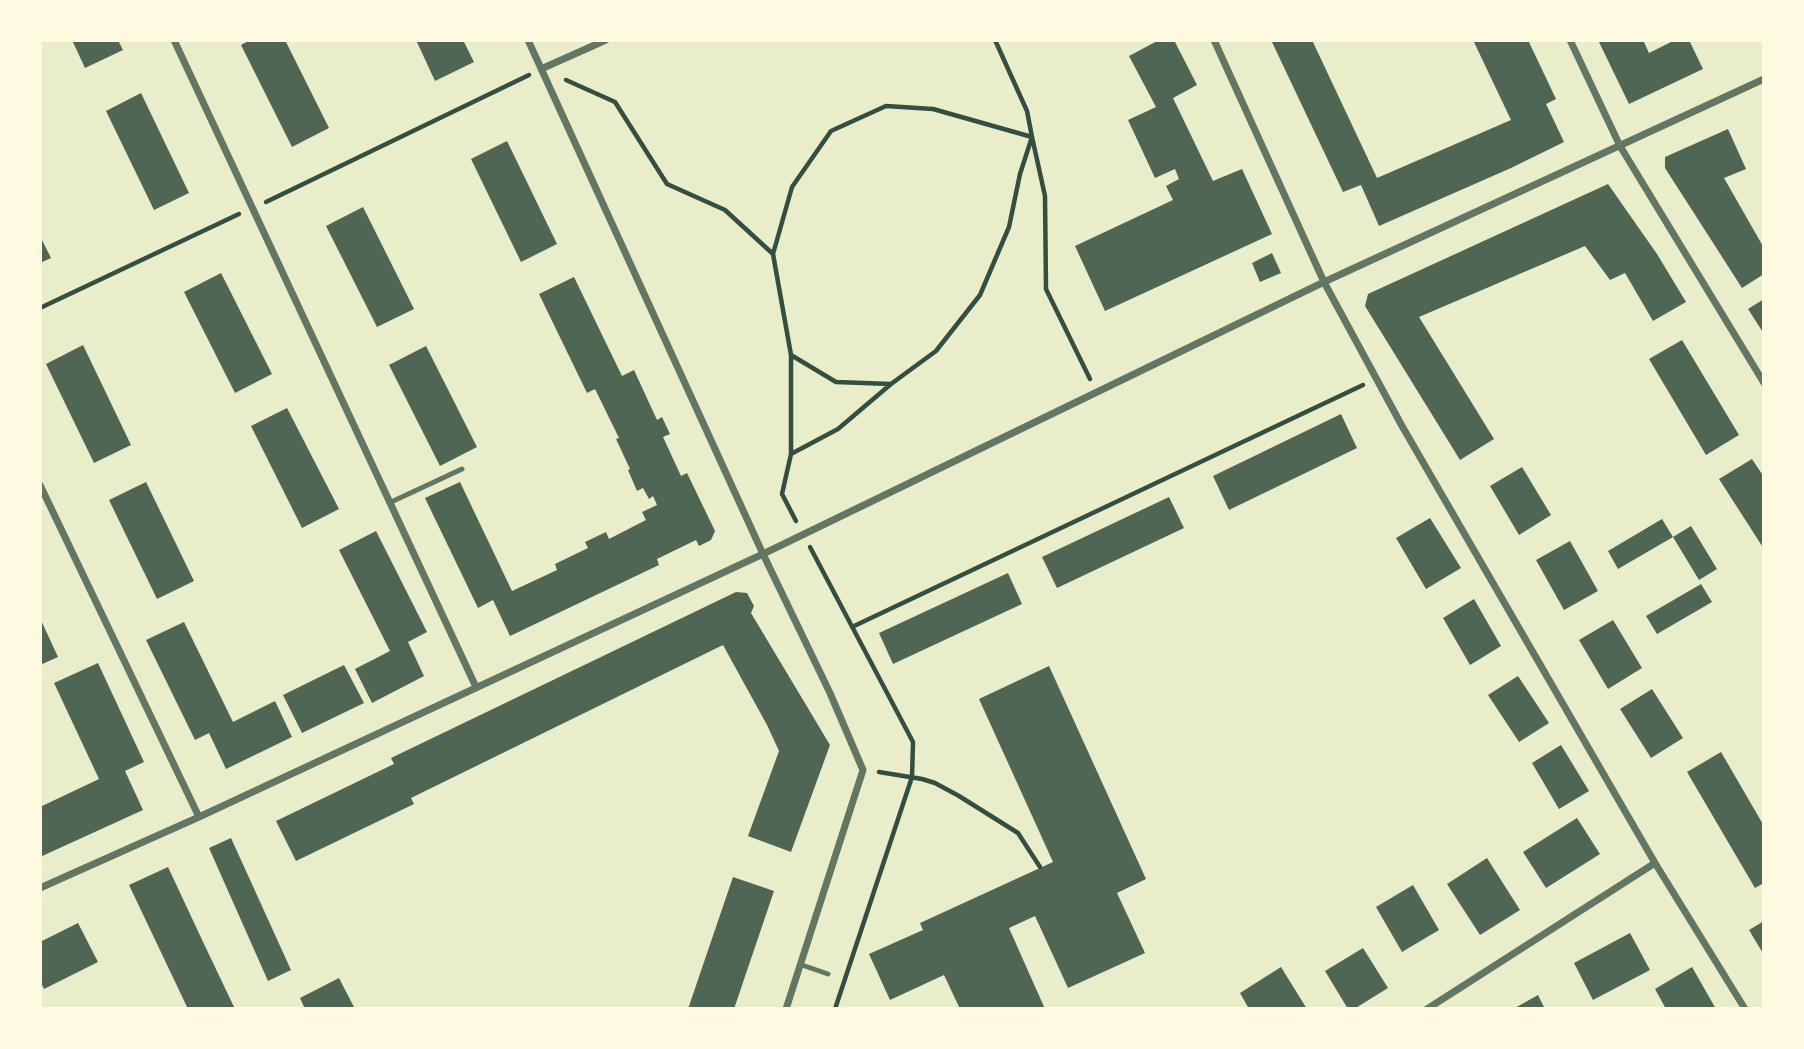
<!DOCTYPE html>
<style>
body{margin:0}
#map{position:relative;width:1804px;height:1049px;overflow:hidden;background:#e9edc9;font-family:"Space Grotesk",sans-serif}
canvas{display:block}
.frame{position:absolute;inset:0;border:42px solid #fefae0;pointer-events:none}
</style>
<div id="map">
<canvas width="1804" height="1049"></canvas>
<div class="frame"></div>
</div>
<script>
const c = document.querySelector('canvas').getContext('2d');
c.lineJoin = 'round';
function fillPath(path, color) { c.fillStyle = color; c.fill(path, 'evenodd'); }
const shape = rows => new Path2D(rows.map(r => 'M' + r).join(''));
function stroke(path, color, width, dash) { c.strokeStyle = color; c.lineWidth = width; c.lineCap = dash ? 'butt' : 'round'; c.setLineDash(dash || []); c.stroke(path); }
fillPath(shape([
 [72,40,118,40,123,50,85,68],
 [250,40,285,40,329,128,292,147,241,45],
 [416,40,463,40,474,62,435,81],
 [1159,40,1174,40,1197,85,1173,98,1213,181,1242,169,1272,234,1105,311,1075,246,1173,200,1166,186,1179,179,1175,169,1155,178,1128,120,1156,107,1129,56],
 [1271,40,1312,40,1377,178,1511,120,1473,40,1528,40,1556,99,1546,104,1564,142,1511,168,1379,226,1361,185,1343,192],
 [1598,40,1643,40,1649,53,1675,40,1689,40,1703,69,1629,104],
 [141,93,189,193,154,210,106,111],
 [1728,129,1746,169,1724,178,1764,248,1764,274,1742,288,1665,168,1665,157],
 [507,141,557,244,521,262,471,159],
 [1608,184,1657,254,1686,302,1653,321,1625,273,1610,280,1585,246,1419,317,1494,439,1460,460,1365,306,1368,294],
 [363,207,414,309,377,327,326,226],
 [40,236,51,258,40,263],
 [1272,253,1281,273,1260,282,1252,263],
 [221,273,272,374,235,393,184,292],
 [574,277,622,376,634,370,657,420,662,417,670,434,663,437,681,476,687,473,715,531,711,540,699,546,696,540,657,559,659,565,510,636,493,600,478,608,425,498,460,482,512,591,557,570,555,564,588,548,585,542,606,532,609,539,646,520,642,512,657,505,653,496,649,499,643,488,637,491,628,470,630,469,616,439,619,438,595,389,587,393,539,294],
 [1764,299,1764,334,1748,309],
 [1682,340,1739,435,1706,455,1649,359],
 [83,345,131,445,94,463,46,364],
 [426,346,477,447,440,466,389,365],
 [287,408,339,509,302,528,251,426],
 [1341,414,1357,448,1229,510,1213,476],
 [1752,459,1764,477,1764,549,1719,479],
 [1522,467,1551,515,1519,535,1490,486],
 [146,482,194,581,157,599,109,500],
 [1169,497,1184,528,1057,588,1042,557],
 [1430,518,1461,568,1426,589,1396,538],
 [1662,519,1673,537,1618,569,1608,551],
 [1691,526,1717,569,1699,580,1673,537],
 [376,531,427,632,408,642,424,676,372,703,355,669,390,651,339,550],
 [1570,541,1598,591,1564,610,1536,560],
 [1008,573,1022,604,893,664,879,633],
 [1701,584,1712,602,1657,634,1646,616],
 [736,592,747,593,754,606,751,613,830,745,791,852,748,836,779,751,767,725,723,645,411,798,414,804,296,861,276,821,394,764,391,758],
 [1474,599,1501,646,1470,665,1443,618],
 [40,618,58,657,40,665],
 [1613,620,1642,668,1608,689,1579,640],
 [184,622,233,722,275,701,292,737,226,769,209,733,195,740,146,640],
 [98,663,144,762,125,771,143,810,40,857,40,807,99,779,54,683],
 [344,665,364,703,302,733,283,695],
 [1049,666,1146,879,1117,893,1145,953,1068,988,1035,916,1009,928,1045,1009,960,1009,944,975,890,1000,869,954,923,930,920,923,1053,862,979,699],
 [1518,676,1549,723,1519,742,1488,695],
 [1652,689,1683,738,1651,758,1620,709],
 [1561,745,1589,791,1559,809,1532,763],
 [1721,752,1764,826,1764,883,1755,888,1687,772],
 [1577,818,1600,854,1546,888,1523,852],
 [231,838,291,970,268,981,209,848],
 [1487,858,1520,910,1480,935,1447,884],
 [168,867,204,944,235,1009,188,1009,129,885],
 [733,877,774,891,734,1009,688,1009],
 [1413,885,1439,930,1402,952,1376,907],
 [1764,921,1764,955,1749,930],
 [78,923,98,962,44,989,40,981,40,942],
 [1630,933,1650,970,1593,1000,1574,963],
 [1363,948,1388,988,1354,1009,1348,1009,1325,971],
 [1281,967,1307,1009,1249,1009,1240,993],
 [1692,967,1716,1009,1666,1009,1655,989],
 [339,978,355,1009,305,1009,300,998],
 [1538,995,1545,1009,1513,1009]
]), '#4f6655');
stroke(shape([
 [566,80,615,102,667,184,725,210,773,254],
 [266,202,529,75],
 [40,308,239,214],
 [791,356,791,454,782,494,796,521],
 [891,384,836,382,791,355,773,254,792,187,831,131,886,106,933,109,1032,137,1045,196,1046,289,1090,379],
 [791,454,838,429,891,384,936,351,980,295,1009,227,1020,174,1032,137,1027,111,995,40],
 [810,547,913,742,912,777,835,1009],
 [852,627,1363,385],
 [879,772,922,779,935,783,959,796,1018,833,1040,867]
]), '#344e41', 4.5);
stroke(shape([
 [389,503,462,469],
 [802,965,828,974]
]), '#617663', 5);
stroke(shape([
 [174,40,476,687],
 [528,40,763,554,830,693,863,770,786,1009],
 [1214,40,1324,282,1402,426,1655,863,1745,1009],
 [1570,40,1620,146,1764,383],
 [541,69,606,40],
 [40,485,199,817],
 [40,888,199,817,763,554,1324,282,1764,79],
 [1427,1009,1655,863]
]), '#617663', 7);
</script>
